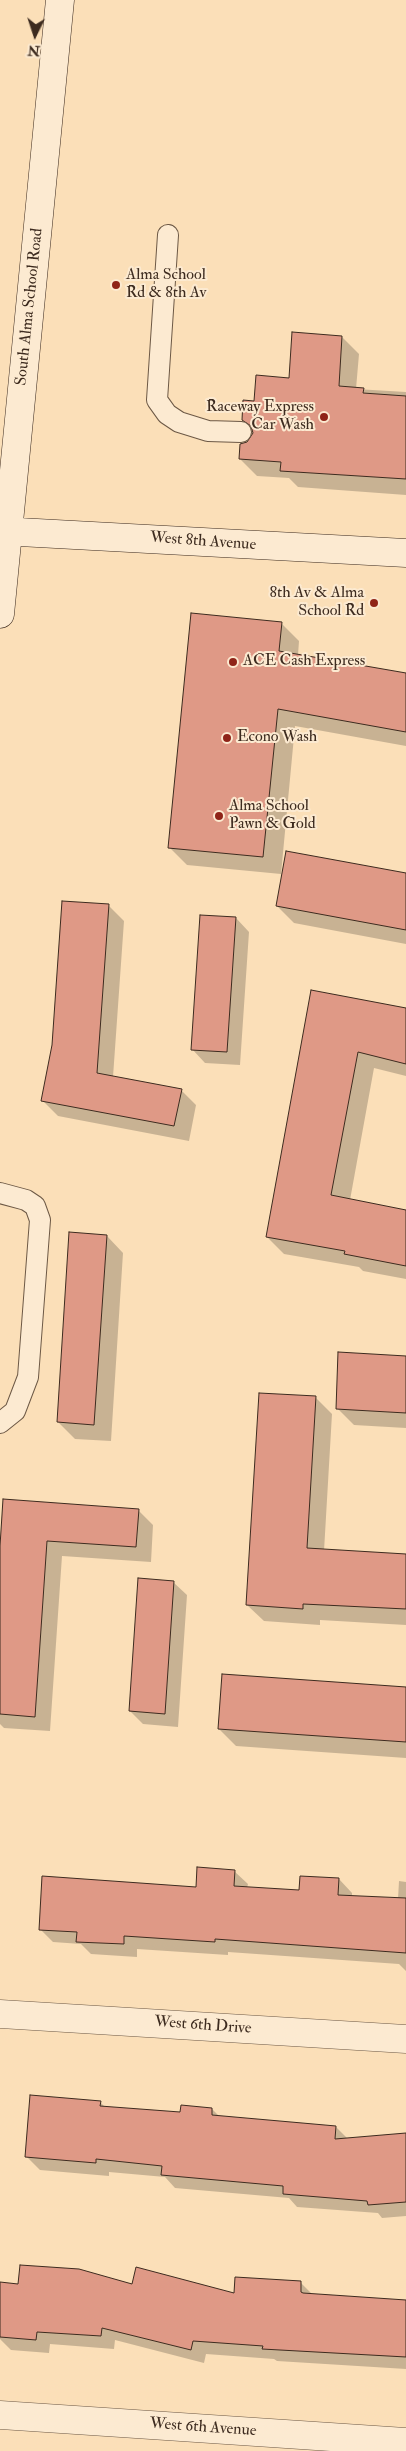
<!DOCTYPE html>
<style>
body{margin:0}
#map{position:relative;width:406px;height:2451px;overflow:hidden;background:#fbdfb8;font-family:"IM FELL Double Pica",serif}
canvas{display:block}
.north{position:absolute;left:10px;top:10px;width:50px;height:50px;-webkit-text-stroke:4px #fcead1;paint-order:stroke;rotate:184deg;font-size:14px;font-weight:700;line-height:20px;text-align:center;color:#3d2b1f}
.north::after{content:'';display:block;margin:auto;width:18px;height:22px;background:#3d2b1f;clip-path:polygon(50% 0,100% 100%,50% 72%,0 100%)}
</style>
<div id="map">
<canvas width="406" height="2451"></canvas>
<div class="north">N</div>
</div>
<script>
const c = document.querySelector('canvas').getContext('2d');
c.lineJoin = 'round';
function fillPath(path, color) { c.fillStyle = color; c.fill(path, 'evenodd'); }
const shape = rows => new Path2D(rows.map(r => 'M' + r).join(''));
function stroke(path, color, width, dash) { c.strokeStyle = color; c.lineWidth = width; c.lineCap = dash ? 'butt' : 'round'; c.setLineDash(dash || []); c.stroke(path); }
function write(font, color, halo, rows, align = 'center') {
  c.font = font + ' "IM FELL Double Pica",serif'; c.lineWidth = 4; c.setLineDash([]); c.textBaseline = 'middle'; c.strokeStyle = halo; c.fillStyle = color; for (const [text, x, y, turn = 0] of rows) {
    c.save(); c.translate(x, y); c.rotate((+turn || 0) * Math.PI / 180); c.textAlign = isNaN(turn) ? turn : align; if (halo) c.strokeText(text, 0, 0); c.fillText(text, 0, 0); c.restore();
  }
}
fillPath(shape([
 [342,337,359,354,356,389,406,392,406,495,298,487,289,478,257,476,240,459,254,433,243,420,255,403,290,379],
 [281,623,299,641,298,655,406,675,406,746,295,726,281,874,187,865,169,847],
 [406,874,406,944,294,923,277,906],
 [108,905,124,921,113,1077,181,1090,196,1105,189,1141,58,1116,42,1100],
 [236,918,249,932,240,1065,205,1063,192,1049],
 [312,991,406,1008,406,1076,374,1068,350,1200,406,1211,406,1279,363,1271,359,1267,284,1254,267,1237],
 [107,1236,123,1253,111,1441,75,1439,58,1422],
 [406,1357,406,1428,354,1425,337,1408],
 [315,1397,332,1414,324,1551,406,1555,406,1625,320,1620,320,1625,264,1621,247,1605],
 [4,1501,138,1510,153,1525,151,1562,62,1556,50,1731,4,1728,0,1724,0,1560],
 [173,1582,187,1595,178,1727,143,1724,130,1711],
 [406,1688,406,1758,236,1746,219,1729],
 [234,1871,248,1884,247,1888,301,1892,302,1877,339,1879,352,1893,352,1896,398,1899,399,1881,406,1882,406,1971,399,1964,228,1952,228,1955,137,1949,137,1957,91,1954,81,1944,53,1942,40,1929,197,1888],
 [100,2102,105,2107,181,2114,212,2109,220,2117,336,2127,348,2139,406,2134,406,2216,382,2218,378,2213,297,2207,289,2198,175,2188,165,2177,109,2172,109,2176,40,2170,26,2156],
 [301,2283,313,2295,406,2301,406,2369,277,2361,274,2359,206,2354,204,2363,115,2340,114,2349,50,2344,49,2353,11,2350,0,2339,0,2296,20,2285,133,2286,235,2295]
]), '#0003');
const building = shape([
 [292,332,342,336,339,386,364,388,363,393,406,396,406,479,280,471,281,462,239,459,240,444,247,442,253,433,251,426,242,420,243,400,254,401,256,375,289,378,292,332],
 [191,613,282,622,279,651,406,673,406,732,278,709,263,857,168,848,191,613],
 [286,851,406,873,406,930,276,906,286,851],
 [62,901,109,904,97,1073,182,1089,174,1126,41,1101,52,1045,62,901],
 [200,915,236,917,227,1052,191,1050,200,915],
 [311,990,406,1008,406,1064,358,1052,331,1195,406,1210,406,1266,344,1254,345,1251,266,1237,311,990],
 [69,1232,107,1235,94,1425,57,1422,69,1232],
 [338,1352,406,1356,406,1413,336,1409,338,1352],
 [259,1393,316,1396,307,1548,406,1554,406,1609,303,1604,303,1609,246,1605,259,1393],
 [3,1499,139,1509,136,1547,47,1541,35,1717,0,1714,0,1546,3,1499],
 [138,1578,174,1581,165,1714,129,1711,138,1578],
 [222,1674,406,1687,406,1742,218,1729,222,1674],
 [197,1867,235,1870,234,1886,299,1890,300,1876,339,1878,338,1895,406,1898,406,1953,215,1939,215,1942,124,1936,124,1944,76,1942,77,1932,39,1930,42,1876,196,1887,197,1867],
 [30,2095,101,2101,100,2106,180,2112,181,2105,212,2108,212,2115,336,2126,335,2139,406,2133,406,2202,368,2205,367,2201,283,2194,283,2186,161,2175,162,2166,96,2159,96,2163,25,2157,30,2095],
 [20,2265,79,2269,132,2284,136,2267,234,2293,235,2277,301,2281,301,2292,303,2293,406,2300,406,2357,262,2349,263,2346,193,2341,191,2350,102,2328,101,2336,37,2332,36,2340,0,2337,0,2282,18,2284,20,2265]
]);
fillPath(building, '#df9986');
stroke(building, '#3d2b1f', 1);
const lane = shape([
 [168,235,157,400,167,414,179,422,208,431,241,432],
 [0,1193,26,1200,35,1206,40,1220,28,1377,15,1411,0,1423]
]);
const street = shape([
 [0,2014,406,2039],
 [0,2415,406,2442]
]);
const secondary = shape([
 [0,531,406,553],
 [0,614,60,0]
]);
stroke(lane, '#6c5845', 22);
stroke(street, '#6c5845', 29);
stroke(secondary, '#3d2b1f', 29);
stroke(lane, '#fcead1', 20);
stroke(street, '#fcead1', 28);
stroke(secondary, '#fcead1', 28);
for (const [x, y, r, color] of [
 [116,285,5,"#8f2418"],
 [324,417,5,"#8f2418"],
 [374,603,5,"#8f2418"],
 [233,662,5,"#8f2418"],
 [227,738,5,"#8f2418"],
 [219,816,5,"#8f2418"]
]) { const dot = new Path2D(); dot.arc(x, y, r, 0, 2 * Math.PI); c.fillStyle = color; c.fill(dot); stroke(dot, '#fcead1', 2); }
write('16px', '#3d2b1f', '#fcead1', [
 ["Alma School",126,276],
 ["Rd & 8th Av",126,294],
 ["Raceway Express",314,408,"right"],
 ["Car Wash",314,426,"right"],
 ["8th Av & Alma",364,594,"right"],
 ["School Rd",364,612,"right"],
 ["ACE Cash Express",243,662],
 ["Econo Wash",237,738],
 ["Alma School",229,807],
 ["Pawn & Gold",229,825]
], 'left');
write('16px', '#3d2b1f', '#fcead1', [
 ["South Alma School Road",30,307,-84],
 ["West 8th Avenue",203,542,4],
 ["West 6th Drive",203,2026,4],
 ["West 6th Avenue",203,2428,4]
]);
</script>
